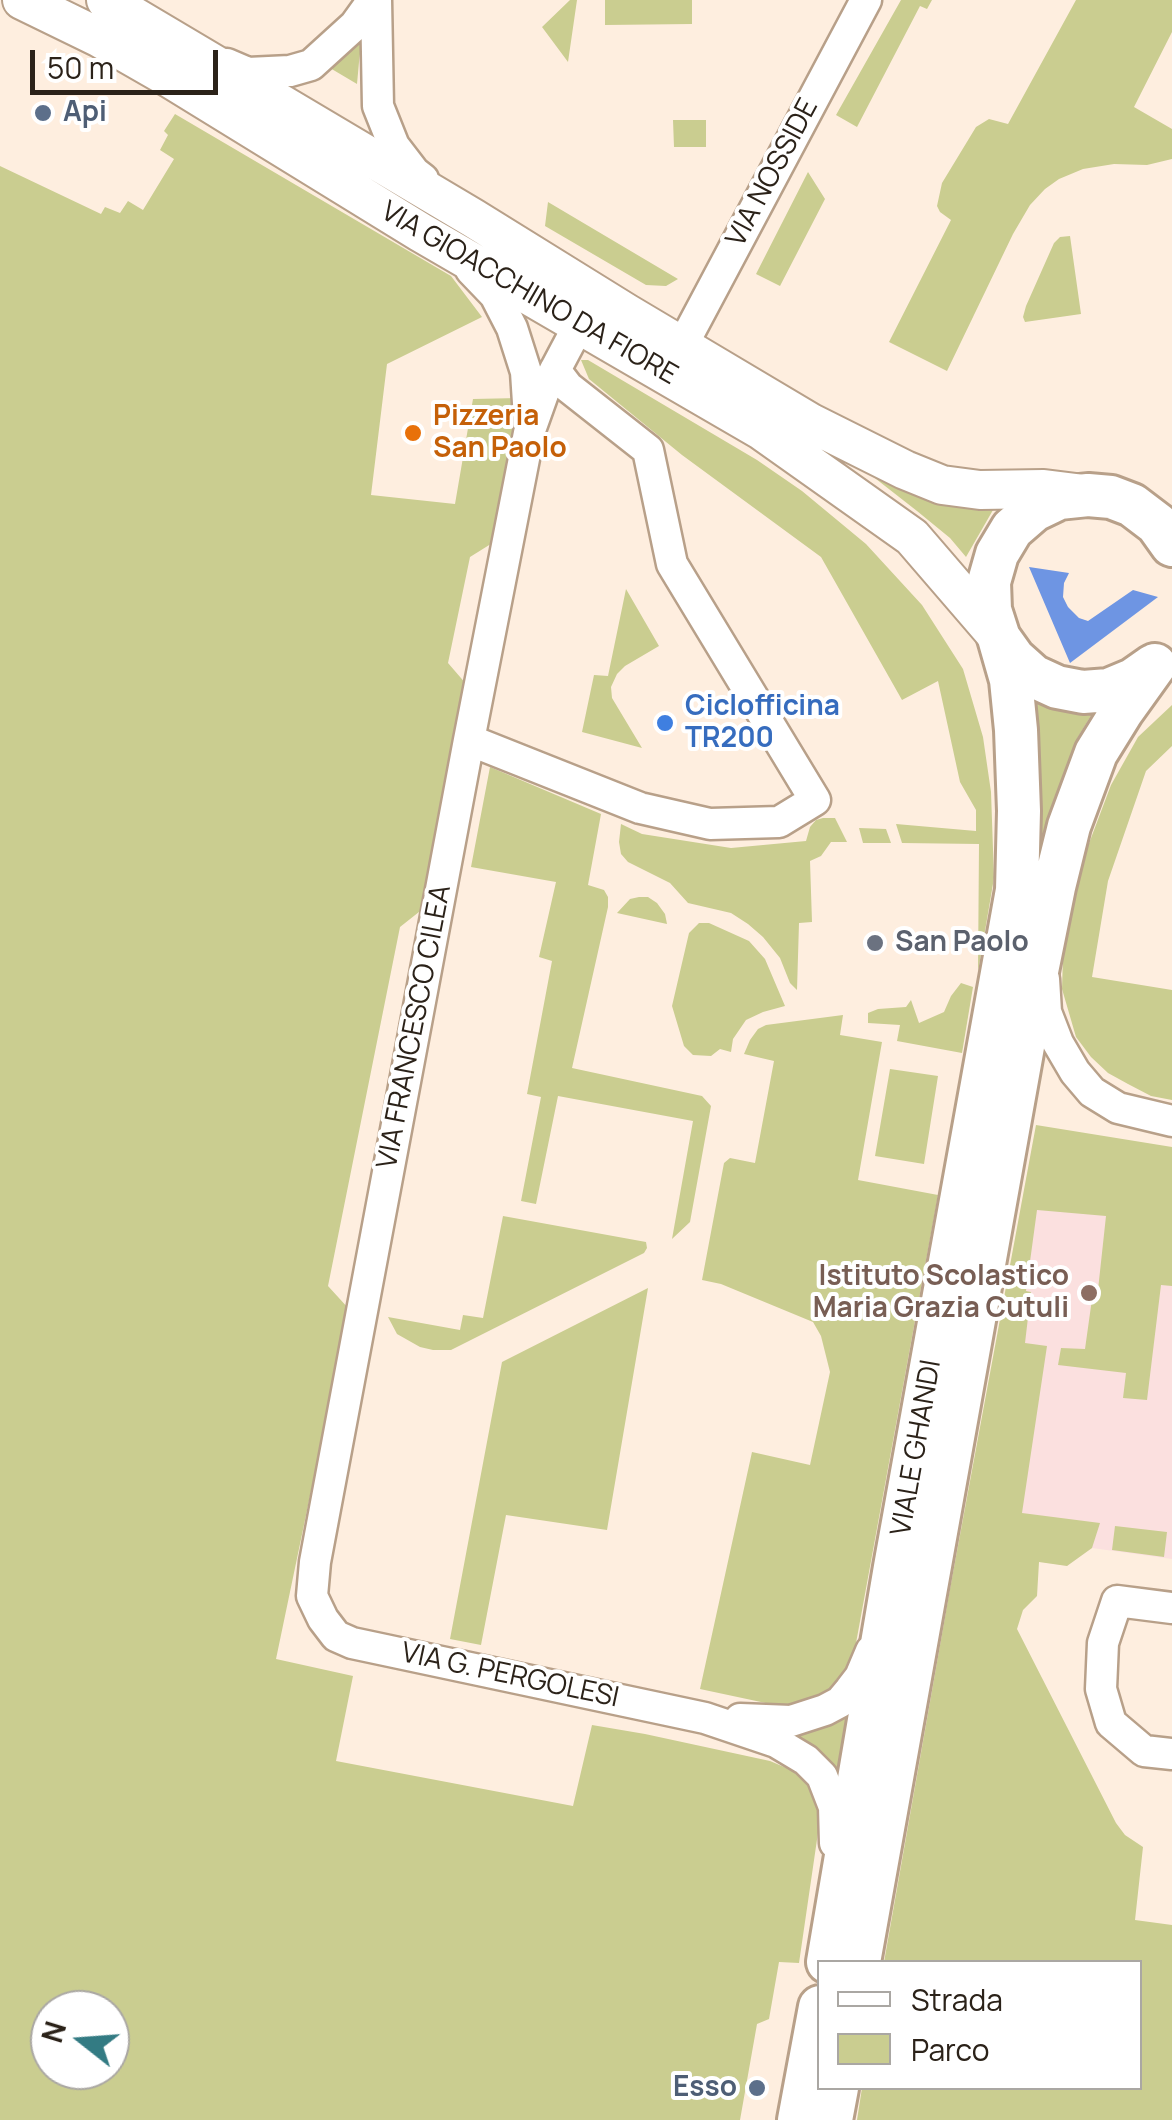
<!DOCTYPE html>
<style>
body{margin:0}
#map{position:relative;width:1172px;height:2120px;overflow:hidden;background:#feeedf;font-family:Manrope,sans-serif}
canvas{display:block}
.legend{position:absolute;left:817px;top:1960px;width:325px;height:130px;box-sizing:border-box;background:#fff;border:2px solid #aaa7a3;margin:0;padding:12px 18px;list-style:none;font-size:30px;color:#2b2219}
.legend li{display:flex;align-items:center;gap:20px;height:50px}
.legend b{width:50px;border:2px solid #aaa7a3}
.north{position:absolute;left:30px;top:1990px;width:100px;height:100px;box-sizing:border-box;background:#fff;border:2px solid #aaa7a3;border-radius:50%;rotate:287deg;font-size:28px;font-weight:700;line-height:40px;text-align:center;color:#2b2219}
.north::after{content:'';display:block;margin:auto;width:35px;height:45px;background:#337b83;clip-path:polygon(50% 0,100% 100%,50% 72%,0 100%)}
.scale{position:absolute;left:30px;top:50px;width:188px;height:45px;box-sizing:border-box;border:5px solid #2b2219;border-top:0;padding-left:12px;font-size:30px;line-height:35px;white-space:nowrap;color:#2b2219;-webkit-text-stroke:8px #fff;paint-order:stroke}
</style>
<div id="map">
<canvas width="1172" height="2120"></canvas>
<ul class="legend">
<li><b style="height:12px;background:#fff"></b>Strada</li>
<li><b style="height:28px;background:#cacd90"></b>Parco</li>
</ul>
<div class="north">N</div>
<div class="scale">50 m</div>
</div>
<script>
const c = document.querySelector('canvas').getContext('2d');
c.lineJoin = 'round';
function fillPath(path, color) { c.fillStyle = color; c.fill(path, 'evenodd'); }
const shape = rows => new Path2D(rows.map(r => 'M' + r).join(''));
function stroke(path, color, width, dash) { c.strokeStyle = color; c.lineWidth = width; c.lineCap = dash ? 'butt' : 'round'; c.setLineDash(dash || []); c.stroke(path); }
function write(font, color, halo, rows, align = 'center') {
  c.font = font + ' Manrope,sans-serif'; c.lineWidth = 8; c.setLineDash([]); c.textBaseline = 'middle'; c.strokeStyle = halo; c.fillStyle = color; for (const [text, x, y, turn = 0] of rows) {
    c.save(); c.translate(x, y); c.rotate((+turn || 0) * Math.PI / 180); c.textAlign = isNaN(turn) ? turn : align; if (halo) c.strokeText(text, 0, 0); c.fillText(text, 0, 0); c.restore();
  }
}
fillPath(shape([
 [1034,1136,1172,1159,1172,1559,1092,1548,1067,1566,959,1549]
]), '#fbe0df');
fillPath(shape([
 [570,0,577,0,568,62,542,27],
 [605,0,692,0,692,24,605,25],
 [901,0,932,0,927,9,920,6,857,127,836,115],
 [1076,0,1172,0,1172,32,1134,107,1172,129,1172,159,1147,165,1114,164,1083,169,1059,179,1045,189,1030,205,1013,234,947,371,889,342,951,220,940,212,937,206,942,183,976,127,989,119,1008,124],
 [362,38,359,62,357,84,330,68],
 [175,114,451,276,482,317,387,364,371,495,455,504,473,399,519,398,514,441,494,542,470,557,448,663,467,685,424,908,400,927,328,1286,349,1309,276,1659,353,1676,336,1761,573,1806,592,1725,645,1734,770,1761,796,1772,810,1786,820,1819,799,1963,779,1962,769,2019,757,2024,740,2120,0,2120,0,166,101,214,105,207,120,213,128,201,143,210,174,159,160,150,168,135,164,131],
 [50,2010,110,2010,110,2070,50,2070],
 [673,120,706,120,706,147,674,147],
 [808,172,825,199,780,286,756,274],
 [548,202,678,279,666,286,646,285,545,226],
 [1070,236,1081,314,1025,322,1023,317,1026,306,1054,243,1060,237],
 [581,360,588,360,757,460,802,491,866,544,922,605,963,669,983,737,991,792,994,878,978,972,979,844,902,843,896,824,976,831,976,810,960,782,938,681,902,700,821,557,682,455,589,379],
 [862,468,961,506,993,510,966,557,950,538,917,511],
 [626,589,659,646,625,666,617,674,611,687,612,698,642,748,582,732,594,675,608,676],
 [1026,691,1095,709,1078,737,1066,768,1035,874],
 [1172,705,1172,746,1146,771,1108,881,1092,977,1172,990,1172,1100,1151,1096,1128,1084,1108,1073,1091,1057,1076,1037,1062,989,1063,956,1085,854,1111,785,1138,737],
 [490,767,601,814,588,885,604,890,608,897,608,907,572,1068,702,1096,711,1106,690,1222,672,1239,693,1121,558,1096,536,1204,521,1201,541,1097,527,1094,552,961,539,957,556,882,471,867],
 [823,818,835,818,847,842,831,842,821,856,810,861,812,922,799,923,797,990,790,983,780,958,763,937,748,924,731,913,688,903,670,883,628,862,621,854,619,842,621,824,642,834,731,848,806,841,810,827,816,820],
 [859,828,886,829,891,843,863,843],
 [639,897,648,897,657,903,665,914,667,924,617,913,630,899],
 [699,923,709,923,749,941,765,959,785,1006,763,1012,746,1020,733,1039,731,1052,720,1049,711,1056,693,1055,684,1046,672,1006,689,933],
 [961,983,973,987,962,1053,897,1041,900,1025,868,1023,868,1013,878,1009,906,1007,911,1000,919,1023,944,1012,951,996],
 [843,1015,840,1035,882,1042,858,1180,938,1195,854,1654,846,1672,834,1689,800,1704,775,1705,700,1689,752,1452,810,1465,830,1372,821,1336,813,1322,721,1284,702,1280,724,1163,730,1158,755,1163,774,1061,744,1054,750,1040,758,1029,766,1025],
 [890,1069,938,1076,924,1164,875,1156],
 [1036,1125,1172,1147,1172,1286,1161,1285,1147,1400,1123,1398,1126,1373,1058,1365,1061,1348,1085,1349,1092,1299,1097,1299,1106,1216,1037,1210,1026,1291,1031,1292,1025,1343,1047,1346,1022,1513,1100,1523,1092,1548,1067,1566,1039,1562,1037,1596,1023,1610,1017,1629,1116,1823,1125,1835,1143,1847,1135,1920,1172,1925,1172,2120,857,2120,862,2088,1140,2088,1140,1962,884,1962,950,1589],
 [503,1216,646,1242,647,1248,644,1253,451,1350,433,1350,420,1347,397,1334,388,1317,460,1330,463,1315,483,1318],
 [648,1288,607,1530,506,1515,481,1645,450,1639,502,1362],
 [1115,1526,1167,1532,1164,1557,1112,1550],
 [849,1710,836,1777,788,1734]
]), '#cacd90');
fillPath(shape([
 [1029,567,1069,573,1064,583,1063,597,1068,607,1079,618,1088,621,1133,590,1158,597,1070,663]
]), '#6e95e3');
const minor = shape([
 [376,0,378,106,394,146,414,172,423,179],
 [227,64,248,73,290,71,311,65,355,25,373,0],
 [471,270,495,295,512,328,526,372,529,418],
 [580,323,544,391,529,433,469,740,315,1562,312,1596,323,1619,336,1636,352,1643,705,1718,776,1742,806,1760,822,1776,834,1807,835,1843],
 [682,346,866,0],
 [469,740,640,808,710,824,779,822,815,800,672,564,648,450,568,387,555,370],
 [1044,979,1046,1012,1058,1043,1075,1072,1092,1092,1118,1108,1172,1121],
 [1172,1608,1117,1601,1103,1643,1101,1689,1111,1723,1144,1751,1172,1754],
 [740,1719,791,1721,825,1710,840,1702,850,1690,860,1677,871,1651]
]);
const tertiary = shape([
 [22,0,100,38,168,77,420,232,761,430,912,537,999,638],
 [106,0,473,218,626,313,811,423,905,470,942,485,980,490,1044,489,1076,493]
]);
const secondary = shape([
 [1153,666,1133,680,1109,690,1083,692,1057,687,1033,676,1014,659,999,638,990,610,989,582,997,554,1012,529,1034,510,1059,498,1088,495,1111,497,1132,505,1157,524,1172,545],
 [828,1962,895,1567,1017,890,1019,811,1016,730,1011,680,999,638],
 [859,1962,1032,996,1054,887,1069,826,1096,753,1122,711,1155,665],
 [799,2120,820,2007],
 [831,2120,837,2088]
]);
stroke(minor, '#b8a089', 35);
stroke(tertiary, '#b8a089', 42);
stroke(secondary, '#b8a089', 48);
stroke(minor, '#fff', 30);
stroke(tertiary, '#fff', 38);
stroke(secondary, '#fff', 42);
for (const [x, y, r, color] of [
 [43,113,10,"#5c6f8a"],
 [413,433,10,"#e8710a"],
 [665,723,10,"#3f7fe0"],
 [875,943,10,"#6b7280"],
 [1089,1293,10,"#8d6e63"],
 [757,2088,10,"#5c6f8a"]
]) { const dot = new Path2D(); dot.arc(x, y, r, 0, 2 * Math.PI); c.fillStyle = color; c.fill(dot); stroke(dot, '#fff', 4); }
write('bold 28px', '#4e5e75', '#fff', [
 ["Api",63,113],
 ["Esso",737,2088,"right"]
], 'left');
write('28px', '#2b2219', '#fff', [
 ["VIA NOSSIDE",773,173,-62],
 ["VIA GIOACCHINO DA FIORE",529,294,30],
 ["VIA FRANCESCO CILEA",415,1027,-79],
 ["VIALE GHANDI",917,1448,-80],
 ["VIA G. PERGOLESI",510,1676,12]
]);
write('bold 28px', '#c56008', '#fff', [
 ["Pizzeria",433,417],
 ["San Paolo",433,449]
], 'left');
write('bold 28px', '#366cbe', '#fff', [
 ["Ciclofficina",685,707],
 ["TR200",685,739]
], 'left');
write('bold 28px', '#5b616d', '#fff', [
 ["San Paolo",895,943]
], 'left');
write('bold 28px', '#785e54', '#fff', [
 ["Istituto Scolastico",1069,1277],
 ["Maria Grazia Cutuli",1069,1309]
], 'right');
</script>
